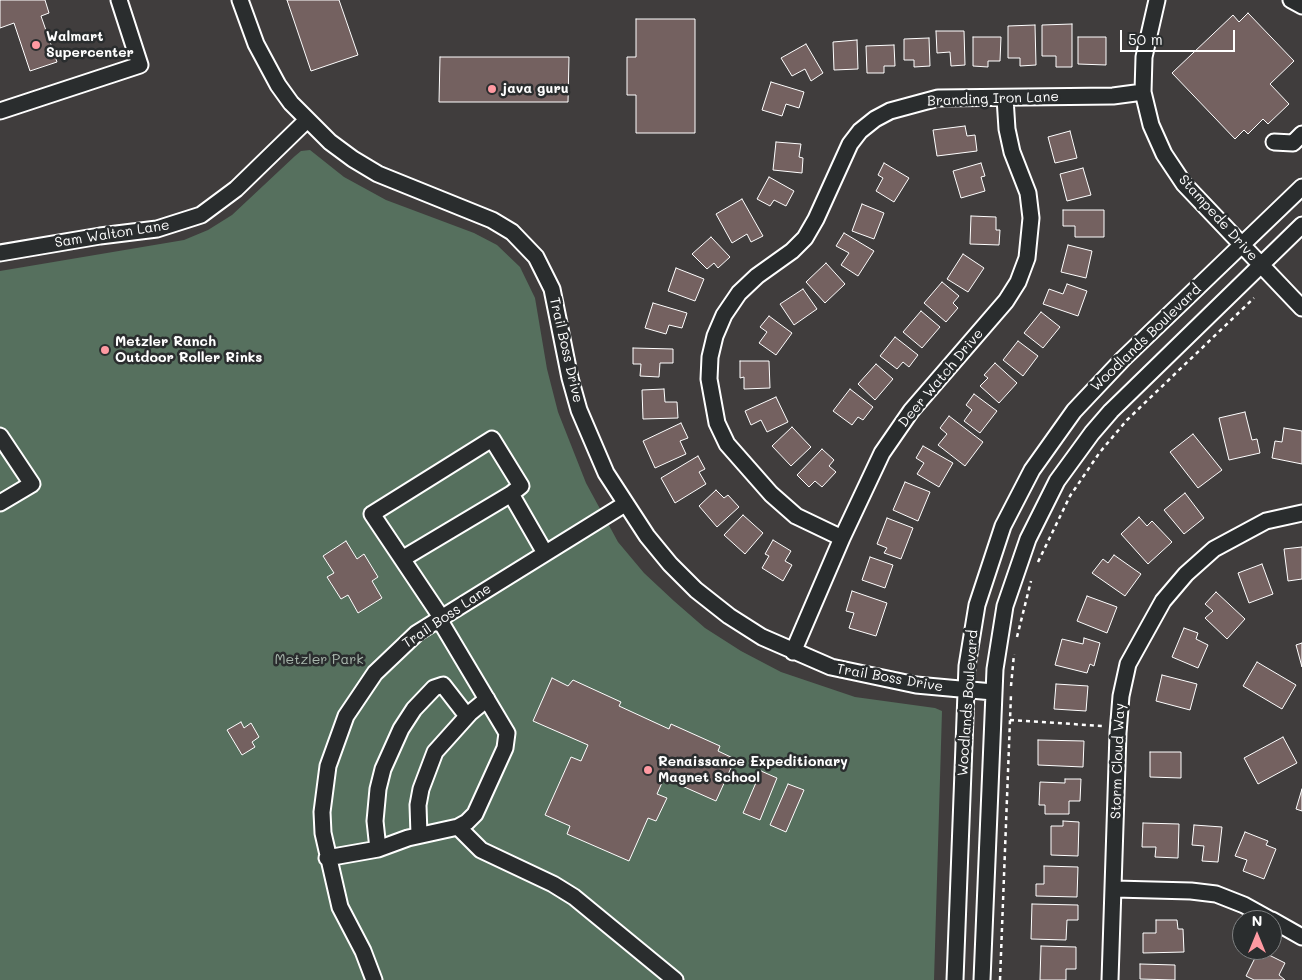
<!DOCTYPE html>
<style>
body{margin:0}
#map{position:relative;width:1302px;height:980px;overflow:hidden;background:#403d3d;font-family:Mali,sans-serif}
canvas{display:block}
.north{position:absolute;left:1232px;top:910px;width:50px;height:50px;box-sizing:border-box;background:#2a2d2e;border:1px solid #7f8182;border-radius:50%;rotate:0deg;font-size:14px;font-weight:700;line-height:20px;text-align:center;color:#fff}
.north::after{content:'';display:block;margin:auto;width:18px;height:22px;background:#ff9aa2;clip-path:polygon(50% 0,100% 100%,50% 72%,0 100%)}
.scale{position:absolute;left:1120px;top:30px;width:115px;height:22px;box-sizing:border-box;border:2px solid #fff;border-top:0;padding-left:6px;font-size:15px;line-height:18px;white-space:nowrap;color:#fff;-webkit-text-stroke:4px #2a2d2e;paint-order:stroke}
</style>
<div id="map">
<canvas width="1302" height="980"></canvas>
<div class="north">N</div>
<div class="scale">50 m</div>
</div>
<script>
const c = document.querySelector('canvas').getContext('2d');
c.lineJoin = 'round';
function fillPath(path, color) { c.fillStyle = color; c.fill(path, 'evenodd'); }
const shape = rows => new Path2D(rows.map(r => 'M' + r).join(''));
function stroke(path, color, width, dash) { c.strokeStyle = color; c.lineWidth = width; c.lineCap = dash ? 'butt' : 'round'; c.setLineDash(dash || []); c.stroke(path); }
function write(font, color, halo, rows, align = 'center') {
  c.font = font + ' Mali,sans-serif'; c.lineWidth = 5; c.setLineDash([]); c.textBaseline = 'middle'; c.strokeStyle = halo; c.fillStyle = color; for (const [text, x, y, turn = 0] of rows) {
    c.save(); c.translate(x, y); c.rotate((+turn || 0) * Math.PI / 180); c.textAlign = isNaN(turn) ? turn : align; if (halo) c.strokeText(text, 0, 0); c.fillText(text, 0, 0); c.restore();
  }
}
fillPath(shape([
 [310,150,344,177,386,200,474,233,497,245,520,267,535,298,547,369,558,412,586,483,618,542,644,573,674,601,705,628,741,651,781,672,855,697,935,708,942,711,934,980,0,980,0,271,184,240,208,230,232,215,295,156,301,151]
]), '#56705e');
const building = shape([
 [0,0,45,0,49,13,41,16,57,62,30,71,14,23,0,28,0,0],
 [287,0,339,0,358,55,311,71,287,0],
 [1248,13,1294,61,1270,84,1289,104,1268,124,1263,119,1248,134,1244,130,1235,139,1172,73,1233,15,1239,22,1248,13],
 [636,19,695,19,695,133,636,133,636,95,627,95,627,57,636,57,636,19],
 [1072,24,1072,67,1056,67,1056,56,1042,56,1042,25,1072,24],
 [1035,25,1036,65,1020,66,1020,58,1008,58,1008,26,1035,25],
 [936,31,964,31,965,65,951,66,950,52,937,53,936,31],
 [973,37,1001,37,1000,61,988,61,988,67,973,66,973,37],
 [1078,37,1106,37,1106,65,1078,64,1078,37],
 [929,38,930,66,914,67,914,60,904,60,904,39,929,38],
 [857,40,858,69,834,70,833,42,857,40],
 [806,44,823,73,811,81,805,69,792,76,781,58,806,44],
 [894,45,895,66,884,66,884,73,867,73,866,46,894,45],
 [440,57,569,57,568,102,439,102,440,57],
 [771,82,804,92,799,108,786,104,782,116,762,110,771,82],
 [965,126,967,136,975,135,977,151,937,156,933,130,965,126],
 [1070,131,1077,158,1055,163,1048,137,1070,131],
 [776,142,801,144,799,157,803,158,802,173,773,170,776,142],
 [884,163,909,178,894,202,876,191,883,178,878,175,884,163],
 [981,163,985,176,981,177,985,191,961,198,953,171,981,163],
 [1083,168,1091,195,1067,201,1060,174,1083,168],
 [769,177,794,191,786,206,774,200,770,206,757,199,769,177],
 [742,199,763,236,751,242,747,234,732,243,716,214,742,199],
 [862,204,884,213,874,239,852,231,862,204],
 [1063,210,1104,210,1104,237,1075,237,1075,226,1063,226,1063,210],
 [971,216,996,217,996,230,1000,230,999,245,970,244,971,216],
 [844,233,874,251,858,276,841,265,849,253,836,246,844,233],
 [711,237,730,257,718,268,714,263,707,269,692,254,711,237],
 [1068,245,1092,251,1086,278,1061,272,1068,245],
 [963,254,984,268,968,292,947,279,963,254],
 [826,263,845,284,825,303,806,282,826,263],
 [676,268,704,279,695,301,668,291,676,268],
 [942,282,959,296,953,303,958,308,946,322,924,303,942,282],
 [1067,284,1087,291,1078,316,1043,304,1049,289,1063,294,1067,284],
 [803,289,817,309,794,325,780,304,803,289],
 [653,303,687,313,682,328,669,325,666,334,645,328,653,303],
 [921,311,940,327,922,348,903,332,921,311],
 [1041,312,1060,327,1043,348,1024,333,1041,312],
 [769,316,792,333,776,355,759,343,767,332,760,327,769,316],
 [895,337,918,355,909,367,903,362,897,369,880,356,895,337],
 [1018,341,1038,356,1023,376,1003,360,1018,341],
 [633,348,673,349,673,363,660,363,659,377,640,376,641,364,633,364,633,348],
 [740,361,769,361,770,388,744,389,744,377,740,378,740,361],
 [995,363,1017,383,999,403,980,386,988,378,984,375,995,363],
 [876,364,893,379,875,400,858,384,876,364],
 [664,389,665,402,677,402,678,418,643,419,642,390,664,389],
 [850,389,873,407,863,420,858,417,852,425,833,411,850,389],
 [974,394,997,411,980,433,964,421,972,410,966,405,974,394],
 [776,397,788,422,767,432,761,420,751,425,745,411,776,397],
 [1245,412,1252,440,1257,439,1260,453,1229,460,1219,418,1245,412],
 [949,416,983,442,965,466,938,445,947,434,940,428,949,416],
 [681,423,688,438,680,441,686,454,655,468,643,441,681,423],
 [792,427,811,447,791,466,772,446,792,427],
 [1284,428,1302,431,1302,464,1272,458,1275,441,1282,442,1284,428],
 [1193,434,1222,470,1198,488,1170,452,1193,434],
 [923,446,953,463,939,487,917,474,924,463,916,458,923,446],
 [822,449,834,460,829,466,836,472,822,487,815,481,809,487,797,475,822,449],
 [698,456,705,469,699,472,706,484,675,503,661,478,698,456],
 [905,482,930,492,918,521,893,510,905,482],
 [716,490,724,498,728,495,739,507,717,527,699,506,716,490],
 [1185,493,1204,518,1184,534,1164,510,1185,493],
 [743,515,763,533,745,554,724,535,743,515],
 [1139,517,1147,526,1152,521,1172,542,1148,564,1121,534,1139,517],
 [887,518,913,528,901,559,884,553,887,548,877,544,887,518],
 [773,540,791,551,785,561,792,565,783,581,762,568,769,556,765,554,773,540],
 [346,541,357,559,364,554,378,577,372,581,382,598,358,613,348,595,341,599,327,577,334,573,323,556,346,541],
 [1302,547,1302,579,1288,581,1284,549,1302,547],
 [1114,555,1141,574,1125,596,1092,573,1103,559,1108,563,1114,555],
 [870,557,893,565,885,588,862,580,870,557],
 [1262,564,1273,594,1249,603,1238,573,1262,564],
 [852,591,887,603,876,636,849,628,854,613,846,611,852,591],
 [1216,592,1245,619,1227,639,1205,618,1213,611,1205,604,1216,592],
 [1087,596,1117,607,1107,633,1077,621,1087,596],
 [1184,628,1198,633,1196,639,1208,645,1198,668,1172,657,1184,628],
 [1084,638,1100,643,1094,666,1090,664,1087,673,1055,665,1062,639,1083,644,1084,638],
 [1302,643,1302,667,1296,645,1302,643],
 [1257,662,1296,685,1282,709,1243,686,1257,662],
 [1162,675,1197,684,1190,710,1156,701,1162,675],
 [552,678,568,686,573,680,621,702,619,706,669,729,671,724,720,746,718,751,735,759,716,801,664,778,657,794,667,798,656,821,648,818,629,861,567,834,570,826,545,815,571,757,581,761,588,745,533,721,552,678],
 [1056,684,1088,686,1086,711,1054,709,1056,684],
 [241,722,244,728,251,723,259,737,252,742,255,747,242,755,227,730,241,722],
 [1283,737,1297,763,1258,784,1244,758,1283,737],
 [1038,740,1084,741,1083,767,1038,765,1038,740],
 [1150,752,1181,752,1181,778,1150,777,1150,752],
 [761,771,777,778,760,820,743,813,761,771],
 [1065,779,1081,779,1080,801,1069,801,1069,814,1045,814,1045,805,1039,805,1040,782,1065,783,1065,779],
 [788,784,804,790,786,832,770,825,788,784],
 [1302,789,1302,811,1296,809,1302,789],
 [1063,821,1079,822,1078,856,1051,855,1051,826,1063,826,1063,821],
 [1143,823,1179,824,1178,858,1155,857,1156,847,1142,847,1143,823],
 [1194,825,1222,827,1218,862,1202,861,1204,846,1192,845,1194,825],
 [1245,832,1268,841,1266,845,1276,849,1264,879,1243,871,1247,860,1235,856,1245,832],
 [1044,866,1078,867,1077,897,1036,896,1036,884,1044,884,1044,866],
 [1032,904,1078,905,1078,920,1067,920,1066,940,1031,939,1032,904],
 [1156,920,1177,920,1178,929,1183,929,1184,952,1143,953,1143,933,1156,933,1156,920],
 [1041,946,1076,947,1076,969,1066,969,1066,980,1040,980,1041,946],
 [1259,950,1285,963,1279,975,1285,980,1254,980,1246,976,1259,950],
 [1140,964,1175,965,1175,980,1140,979,1140,964]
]);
fillPath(building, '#746160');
stroke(building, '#fff', 1);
const minor = shape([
 [240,0,256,44,278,85,291,103,330,142,353,159,378,174,492,220,512,232,536,257,552,289,570,378,579,410,606,473,647,536,670,564,696,590,729,616,762,637,831,667,916,685,993,692],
 [1157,0,1144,57,1143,92,1151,125,1164,154,1184,184,1302,308],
 [1291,0,1302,6],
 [0,111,140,65,119,0],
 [1274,142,1293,143,1302,134],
 [0,253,100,236,157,229,201,215,236,189,307,120],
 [0,436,32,484,0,503],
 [842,538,796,516,771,494,727,444,717,423,709,379,710,357,715,336,724,315,739,293,757,276,792,251,805,238,816,219,850,144,860,131,875,119,890,111,938,98,1113,96,1143,92],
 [402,559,511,494],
 [441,617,372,514,492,439,521,486,511,494,545,553],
 [793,652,842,538,882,453,911,411,1006,301,1018,282,1027,258,1031,218,1028,193,1012,152,1007,129,1005,98],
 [458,827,481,850,553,884,574,897,675,980],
 [419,835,418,805,421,789,435,752,470,713,487,699],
 [378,849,375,821,378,789,383,769,401,729,414,709,434,688,443,685,467,716],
 [327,858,378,849,408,838,458,827,467,822,475,814,505,748,507,733,439,619],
 [1115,889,1191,891,1216,894,1244,905,1271,920],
 [1272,920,1302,937],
 [374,980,363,951,340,907,323,833,322,812,328,766,346,716,375,673,417,633,625,504],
 [955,980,967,666,977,605,1003,526,1032,470,1074,411,1123,359,1302,187],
 [982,980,995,669,1005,606,1028,539,1057,481,1092,433,1111,411,1302,225],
 [1110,980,1118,733,1121,696,1128,664,1163,601,1186,574,1214,549,1266,521,1302,513]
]);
stroke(minor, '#fff', 19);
stroke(shape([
 [1038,562,1070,496,1100,452,1127,420,1254,298],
 [1017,637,1031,581],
 [1011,686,1014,654],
 [1010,720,1103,726],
 [1000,980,1011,694]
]), '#fff', 2.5, [4, 4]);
stroke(minor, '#2a2d2e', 15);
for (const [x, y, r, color] of [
 [36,45,5,"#ff9aa2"],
 [492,89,5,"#ff9aa2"],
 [105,350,5,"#ff9aa2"],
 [648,770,5,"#ff9aa2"]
]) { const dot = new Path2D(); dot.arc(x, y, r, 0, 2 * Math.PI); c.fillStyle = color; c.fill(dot); stroke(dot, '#2a2d2e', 2); }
write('bold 14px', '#fff', '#2a2d2e', [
 ["Walmart",46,37],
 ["Supercenter",46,53],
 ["java guru",502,89],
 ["Metzler Ranch",115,342],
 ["Outdoor Roller Rinks",115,358],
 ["Renaissance Expeditionary",658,762],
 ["Magnet School",658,778]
], 'left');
write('14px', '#fff', '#2a2d2e', [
 ["Branding Iron Lane",993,99,-2],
 ["Stampede Drive",1218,218,48],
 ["Sam Walton Lane",112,234,-9],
 ["Woodlands Boulevard",1146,338,-44],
 ["Trail Boss Drive",566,350,77],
 ["Deer Watch Drive",941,378,-50],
 ["Trail Boss Lane",447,616,-34],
 ["Trail Boss Drive",890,678,10],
 ["Woodlands Boulevard",968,703,-86],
 ["Storm Cloud Way",1118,761,-88]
]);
write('14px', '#aab8ae', '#2a2d2e', [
 ["Metzler Park",319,660]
]);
</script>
